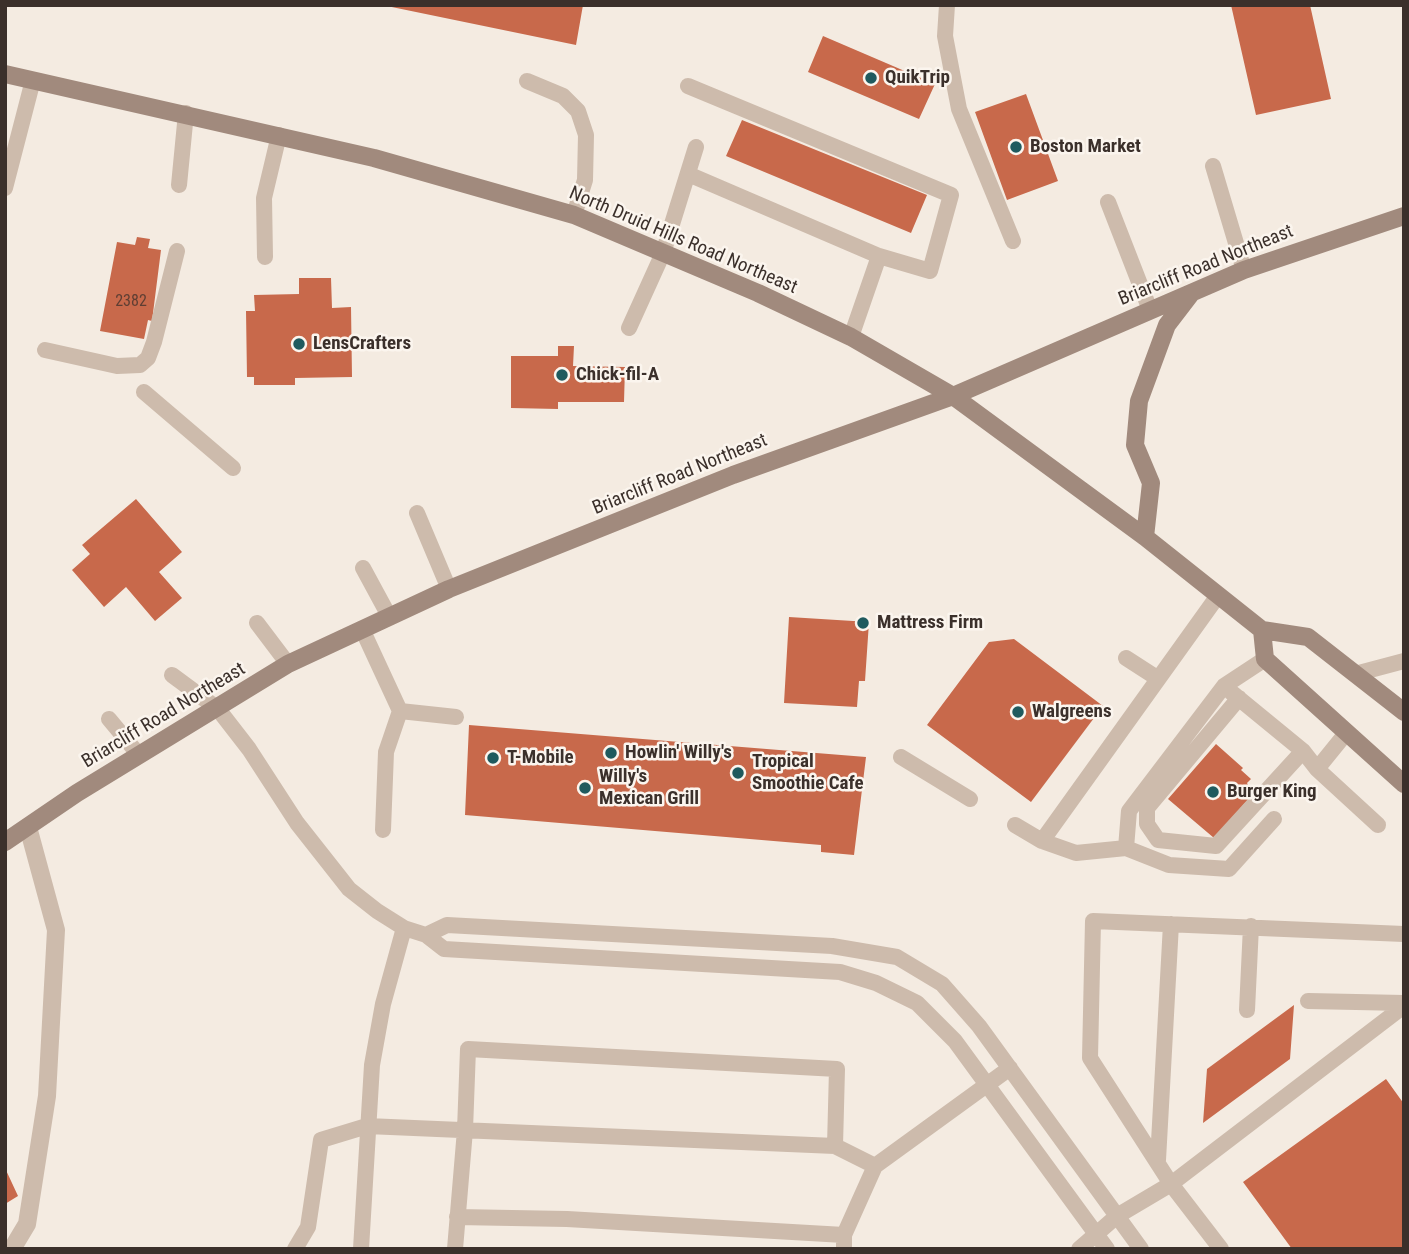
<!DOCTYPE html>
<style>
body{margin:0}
#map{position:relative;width:1409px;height:1254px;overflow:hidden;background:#f4ebe1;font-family:"Roboto Condensed",sans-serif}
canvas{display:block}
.frame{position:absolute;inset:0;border:7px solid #3b302b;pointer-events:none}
</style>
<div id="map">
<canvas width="1409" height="1254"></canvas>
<div class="frame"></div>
</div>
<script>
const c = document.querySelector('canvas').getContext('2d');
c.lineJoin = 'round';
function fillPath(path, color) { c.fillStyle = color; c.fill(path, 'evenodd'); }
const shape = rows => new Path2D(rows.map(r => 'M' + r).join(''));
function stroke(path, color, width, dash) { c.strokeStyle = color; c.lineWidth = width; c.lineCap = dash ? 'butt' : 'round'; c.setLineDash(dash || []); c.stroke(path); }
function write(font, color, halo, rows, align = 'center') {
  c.font = font + ' "Roboto Condensed",sans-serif'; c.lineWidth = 5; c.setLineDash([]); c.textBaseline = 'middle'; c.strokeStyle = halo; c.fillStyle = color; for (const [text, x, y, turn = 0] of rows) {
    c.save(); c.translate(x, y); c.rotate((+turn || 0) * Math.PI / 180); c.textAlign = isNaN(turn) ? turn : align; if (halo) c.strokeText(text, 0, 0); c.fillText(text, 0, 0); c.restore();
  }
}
fillPath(shape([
 [382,5,583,5,576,45],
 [1231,5,1310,5,1331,99,1256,115],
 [823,36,935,84,919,119,808,72],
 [1026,94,1058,181,1007,200,975,112],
 [742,120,927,195,911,233,726,156],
 [137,237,150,239,148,248,161,250,152,321,148,320,144,339,100,331,117,242,135,245],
 [299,278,331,278,332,308,351,307,352,377,295,378,295,385,254,385,254,377,247,377,246,311,255,311,254,295,299,294],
 [558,346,574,346,573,366,625,367,624,402,558,402,558,409,511,408,511,356,558,356],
 [136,499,182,552,159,572,182,598,155,621,126,587,104,607,72,570,90,554,82,545],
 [789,617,869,622,865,681,859,681,857,707,784,703],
 [1014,639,1103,706,1031,802,927,725,989,642],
 [469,725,866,757,854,855,821,852,821,845,465,815],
 [1216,744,1243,768,1241,770,1251,779,1247,783,1253,794,1214,838,1168,799],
 [1294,1005,1290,1059,1203,1123,1207,1069],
 [1386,1079,1404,1104,1404,1249,1292,1249,1243,1182],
 [5,1168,18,1196,5,1204]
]), '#c8694b');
stroke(shape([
 [947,5,945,36,959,109,1013,241],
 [527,81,563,96,578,111,586,135,585,180,574,215],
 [1213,166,1244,270],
 [688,174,879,256,930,271,951,195,688,86],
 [179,185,186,113],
 [5,188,33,80],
 [1108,202,1150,310],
 [265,257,264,198,279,135],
 [629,328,663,253,696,147],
 [851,337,879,256],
 [45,350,117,366,140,365,148,358,154,342,177,251],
 [144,392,233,468],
 [417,513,449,589],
 [363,568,389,616],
 [257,623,288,664],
 [362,629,400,711,456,717],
 [1126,658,1157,678],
 [1355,674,1404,661],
 [172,675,218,709,249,749,297,823,349,889,377,911,404,928,426,935,444,949,840,972,876,983,917,1003,955,1041,1107,1249],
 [1231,692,1303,751,1317,769,1378,825],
 [1239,698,1147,808,1147,824,1158,840,1216,846,1303,751],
 [109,719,139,755],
 [901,757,970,799],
 [1317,769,1347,732],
 [1015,825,1042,841,1217,597],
 [383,830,386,752,400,711],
 [1042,841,1076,853,1126,848,1169,865,1229,869,1274,819],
 [1126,848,1129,811,1224,686,1265,659],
 [426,935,447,925,832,946,897,957,942,984,979,1026,1141,1249],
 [1308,1001,1404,1003],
 [1247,1010,1251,926],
 [1158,1160,1171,924],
 [457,1217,567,1219,844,1235],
 [295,1249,308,1227,321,1140,367,1126,835,1146,875,1166],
 [361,1249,372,1065,383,1004,404,928],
 [455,1249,465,1130,468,1049,837,1069,835,1146],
 [844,1249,844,1235,875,1166,1010,1068],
 [1079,1249,1117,1216,1171,1184,1404,1006],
 [1221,1249,1171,1184,1090,1058,1093,921,1404,934]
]), '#cdbbac', 16);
stroke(shape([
 [12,1249,27,1224,47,1096,56,930,28,827]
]), '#cdbbac', 18);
stroke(shape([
 [5,74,374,158,574,215,758,293,851,337,953,396,1145,537,1262,630,1308,637,1404,712],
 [1145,537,1151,483,1135,445,1139,401,1167,325,1190,295],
 [1262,630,1265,659,1404,784],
 [5,842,77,793,288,664,449,589,733,475,953,396,1244,270,1404,216]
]), '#a18a7d', 18);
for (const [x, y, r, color] of [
 [871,78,7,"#1f5a5e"],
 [1016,147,7,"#1f5a5e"],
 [299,344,7,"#1f5a5e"],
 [562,375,7,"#1f5a5e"],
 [863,623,7,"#1f5a5e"],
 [1018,712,7,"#1f5a5e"],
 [611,753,7,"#1f5a5e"],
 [493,758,7,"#1f5a5e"],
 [738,773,7,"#1f5a5e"],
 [585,788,7,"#1f5a5e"],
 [1213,792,7,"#1f5a5e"]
]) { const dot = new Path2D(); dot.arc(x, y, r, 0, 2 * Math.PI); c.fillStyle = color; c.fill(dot); stroke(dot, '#fbf5ee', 2.5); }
write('16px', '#5e3e33', null, [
 ["2382",131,302]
]);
write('bold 19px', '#3b302b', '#fbf5ee', [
 ["QuikTrip",885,78],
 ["Boston Market",1030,147],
 ["LensCrafters",313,344],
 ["Chick-fil-A",576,375],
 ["Mattress Firm",877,623],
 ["Walgreens",1032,712],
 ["Howlin' Willy's",625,753],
 ["T-Mobile",507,758],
 ["Tropical",752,762],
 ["Smoothie Cafe",752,784],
 ["Willy's",599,777],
 ["Mexican Grill",599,799],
 ["Burger King",1227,792]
], 'left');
write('19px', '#3b302b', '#fbf5ee', [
 ["North Druid Hills Road Northeast",683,241,23],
 ["Briarcliff Road Northeast",1206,266,-22],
 ["Briarcliff Road Northeast",680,475,-22],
 ["Briarcliff Road Northeast",164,716,-31]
]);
</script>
